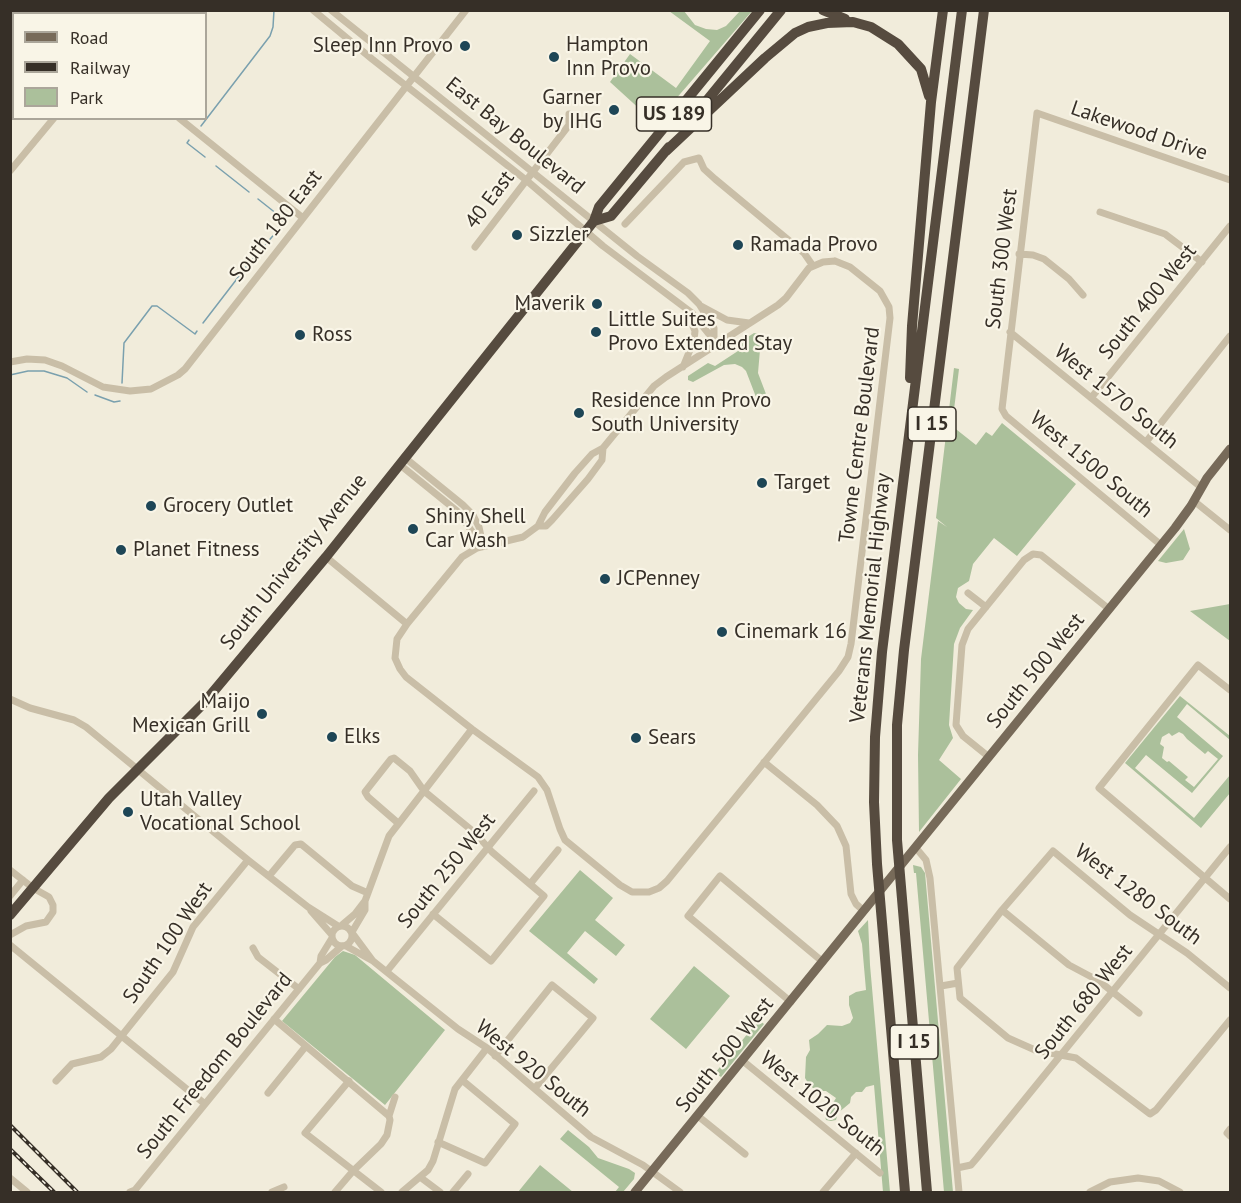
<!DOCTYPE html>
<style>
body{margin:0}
#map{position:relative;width:1241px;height:1203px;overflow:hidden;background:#f1ecdb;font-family:"PT Sans",sans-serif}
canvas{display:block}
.frame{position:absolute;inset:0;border:12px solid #362f27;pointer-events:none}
.legend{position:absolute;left:12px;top:12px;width:195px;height:108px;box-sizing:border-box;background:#f9f5e7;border:2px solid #aba69a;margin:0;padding:8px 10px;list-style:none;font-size:18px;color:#362f27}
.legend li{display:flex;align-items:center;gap:12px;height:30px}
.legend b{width:30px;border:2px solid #aba69a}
</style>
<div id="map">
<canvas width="1241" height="1203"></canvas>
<div class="frame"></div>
<ul class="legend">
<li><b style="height:8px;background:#776a59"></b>Road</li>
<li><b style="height:8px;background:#362f27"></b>Railway</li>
<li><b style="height:16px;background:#abc09b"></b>Park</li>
</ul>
</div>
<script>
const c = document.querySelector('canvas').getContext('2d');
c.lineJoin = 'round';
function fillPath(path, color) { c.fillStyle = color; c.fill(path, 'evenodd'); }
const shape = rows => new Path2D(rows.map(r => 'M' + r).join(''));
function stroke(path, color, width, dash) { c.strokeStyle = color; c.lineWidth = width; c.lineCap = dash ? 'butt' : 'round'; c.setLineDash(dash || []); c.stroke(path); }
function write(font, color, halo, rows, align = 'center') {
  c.font = font + ' "PT Sans",sans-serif'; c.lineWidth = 4.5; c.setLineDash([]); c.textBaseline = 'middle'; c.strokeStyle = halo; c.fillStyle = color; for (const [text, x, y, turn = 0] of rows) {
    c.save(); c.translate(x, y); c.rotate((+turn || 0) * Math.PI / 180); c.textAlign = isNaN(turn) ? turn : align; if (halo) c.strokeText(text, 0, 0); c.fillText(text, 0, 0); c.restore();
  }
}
fillPath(shape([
 [669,11,684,11,695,25,706,29,717,30,726,26,740,11,752,11,655,123,610,82,630,54,676,88,710,41],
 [754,333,759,334,761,338,758,373,766,394,756,397,746,371,742,367,735,364,724,365,693,382,688,380,688,376,708,363,715,366,738,351,740,348,740,342],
 [954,368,959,369,952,426,976,445,986,432,992,436,1002,423,1076,484,1017,556,994,538,973,564,969,581,958,588,956,597,959,603,966,609,973,610,960,628,954,644,949,725,953,738,939,760,961,779,919,832,918,755,921,659,938,521,947,527,936,518],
 [1184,529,1190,549,1183,560,1166,563,1158,561],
 [1230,604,1230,641,1190,611],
 [1180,696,1230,736,1230,740,1187,704,1177,717,1223,756,1192,793,1146,755,1135,768,1194,818,1230,775,1230,793,1201,828,1125,763],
 [1179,732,1183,734,1187,739,1205,754,1208,751,1218,759,1194,787,1185,780,1188,777,1169,761,1167,762,1162,758,1164,747,1160,744,1162,737,1169,733,1172,736],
 [913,865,921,867,925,873,953,1192,944,1192,916,873,914,873],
 [580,870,613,898,595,920,625,945,616,956,585,931,567,953,598,979,594,984,529,931],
 [868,920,870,965,890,1192,883,1192,874,1085,866,1087,862,1092,856,1092,851,1097,850,1103,838,1113,836,1120,831,1121,826,1120,825,1116,836,1098,826,1091,818,1091,810,1086,805,1078,806,1057,810,1050,809,1040,818,1034,827,1025,842,1026,850,1023,853,1018,849,1005,849,996,856,992,866,990,862,944,858,931],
 [343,951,355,955,445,1030,385,1105,282,1021,335,957],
 [694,966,730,996,686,1049,650,1019],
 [759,1020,764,1024,721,1077,715,1073],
 [568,1130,589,1147,598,1158,629,1169,635,1173,634,1179,623,1192,615,1192,619,1187,560,1139],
 [540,1165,573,1192,518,1192]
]), '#abc09b');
stroke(shape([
 [201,126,270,36,273,27,274,10],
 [189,140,187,143,205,157],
 [216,166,249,192],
 [258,199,282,218,282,221,277,231,260,251],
 [203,323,253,258],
 [10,375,28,371,44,371,67,378,87,392],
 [122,383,124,343,152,306,157,306,195,334,197,331],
 [95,395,114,402,120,401]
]), '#7aa0ae', 1.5);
stroke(shape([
 [45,10,49,14],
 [313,10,372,59,526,180,603,246,692,313,717,344],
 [331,10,637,256,688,293,699,304,714,328,714,339],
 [139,14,142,10],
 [179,118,303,218],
 [10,171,54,118],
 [1100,212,1165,234,1202,262],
 [625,224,684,162,699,158,704,169,715,179,804,253,813,266],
 [475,247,569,125,569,114],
 [1019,254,1033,255,1044,259,1069,279,1083,295],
 [835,261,850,267,880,291,889,307,890,318,851,644,848,657,839,671,667,881,659,888,649,892,632,892,620,885,565,840,560,829,547,790,538,777,472,729,406,677,400,669,395,658,397,639,407,624,462,557,477,548,523,537,538,526,546,526,552,520,588,479,602,460,603,448,654,386,666,377,778,305,786,298,809,268,823,262,835,261],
 [701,306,727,320,749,323],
 [1010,332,1202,488],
 [10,362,27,359,45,360,62,366,103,387,130,391,151,389,178,375,185,369,466,10],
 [683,367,694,340,695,331,687,312],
 [1091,398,1230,226],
 [1146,442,1230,336],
 [404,457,463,505,473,515,479,527,483,546],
 [399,464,457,511,482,545],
 [1194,501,1230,530],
 [538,526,545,512,575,473,592,454,603,448],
 [1161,545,1006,416,1002,409,1037,113,1230,180],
 [326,557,407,624],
 [968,593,986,607],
 [1230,690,1198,665,1099,788,1230,899],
 [10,699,30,708,74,720,86,727,248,860,308,907,338,926],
 [989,757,963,736,956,725,962,645,968,629,1024,560,1033,554,1041,555,1109,609],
 [764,762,817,805,837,826,846,846,851,894,856,904,864,911],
 [398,823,368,797,365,792,391,759,394,758,410,771,424,791,475,833,492,852,544,896,491,961,433,914],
 [916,848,926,860,930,878,959,1192],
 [10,870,33,888,49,897,53,905,53,912,46,922,26,926,10,935],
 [269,876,295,845,301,844,352,886,368,893],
 [530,884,558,850],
 [10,896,23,880],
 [1002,910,1069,965,1099,981,1139,1013],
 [311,911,332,935],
 [342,925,355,914,365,901],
 '332 936a10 10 0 1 1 20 0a10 10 0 1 1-20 0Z',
 [352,932,365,910,365,901,389,836,472,729],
 [353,934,373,961],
 [10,945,205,1104],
 [346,946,373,961,458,1029,487,1048,591,1137,643,1165,680,1192],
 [253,948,258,957,299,989],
 [320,963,326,960,342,946],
 [387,971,534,791],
 [941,986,958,983],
 [1230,988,1187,953,1130,915,1053,851,1002,910,957,968,960,998,1008,1038,1035,1050,1076,1058,1150,1114,1156,1110,1230,1020],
 [791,1002,688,916,720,876,823,962],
 [274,1019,389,1116,390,1120,387,1135,381,1144,353,1171,335,1192],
 [495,1056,552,985,593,1018,535,1088],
 [743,1061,880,1173],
 [56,1081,72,1064,101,1057,111,1049,173,972,193,927,248,860],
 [349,1081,305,1133,381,1192],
 [268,1093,306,1046],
 [389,1116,395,1097],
 [698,1116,745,1154],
 [1230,1129,1227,1133,1230,1136],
 [438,1142,485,1163,515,1124,462,1080],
 [957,1168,971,1165,977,1158,1230,847],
 [420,1177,440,1192],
 [10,1178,27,1192],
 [130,1192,135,1190,320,963,321,956,332,938],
 [272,1192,284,1187],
 [402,1192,428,1170,433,1161,455,1089,487,1048],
 [453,1192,468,1174],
 [823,1192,856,1153],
 [1090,1192,1110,1182,1138,1178,1159,1181,1180,1192]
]), '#c9bea7', 7);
stroke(shape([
 [635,1192,1175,528,1191,506,1207,478,1230,449]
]), '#776a59', 9);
stroke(shape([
 [823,10,845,19],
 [686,126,781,10],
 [666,151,765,58,795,33,808,27,827,23,853,22,871,27,898,44,921,69,929,96],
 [594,221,611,216,669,147],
 [910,378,912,326,931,102,943,10],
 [10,915,109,798,203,704,326,557,594,221,599,207,760,10],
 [905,1192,877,864,874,802,875,737,882,652,962,10],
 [927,1192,897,840,897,725,904,650,984,10]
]), '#564b3f', 10);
const rail = shape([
 [10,1125,77,1192],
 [10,1149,54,1192]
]);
stroke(rail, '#362f27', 4);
stroke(rail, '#f9f5e7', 1.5, [4.5]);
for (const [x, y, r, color] of [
 [465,46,6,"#1e4656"],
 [554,57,6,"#1e4656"],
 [614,110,6,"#1e4656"],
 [517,235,6,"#1e4656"],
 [738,245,6,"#1e4656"],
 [597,304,6,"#1e4656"],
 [596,332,6,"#1e4656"],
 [300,335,6,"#1e4656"],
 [579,413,6,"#1e4656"],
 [762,483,6,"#1e4656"],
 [151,506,6,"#1e4656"],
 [413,529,6,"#1e4656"],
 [121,550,6,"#1e4656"],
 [605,579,6,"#1e4656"],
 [722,632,6,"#1e4656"],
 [262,714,6,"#1e4656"],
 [332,737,6,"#1e4656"],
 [636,738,6,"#1e4656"],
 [128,812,6,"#1e4656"]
]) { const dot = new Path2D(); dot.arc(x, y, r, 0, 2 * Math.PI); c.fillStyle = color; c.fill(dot); stroke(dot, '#f9f5e7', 2); }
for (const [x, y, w] of [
 [674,114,75],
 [932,424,48],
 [914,1042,48]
]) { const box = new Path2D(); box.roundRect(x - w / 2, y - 17, w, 34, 4.5); c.fillStyle = '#f9f5e7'; c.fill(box); stroke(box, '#362f27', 1.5); }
write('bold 20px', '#362f27', null, [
 ["US 189",674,114],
 ["I 15",932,424],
 ["I 15",914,1042]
]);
write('21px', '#362f27', '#f9f5e7', [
 ["Hampton",566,45],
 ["Inn Provo",566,69],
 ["Sleep Inn Provo",453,46,"right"],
 ["Garner",602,98,"right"],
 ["by IHG",602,122,"right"],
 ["Sizzler",529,235],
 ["Ramada Provo",750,245],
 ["Maverik",585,304,"right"],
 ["Little Suites",608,320],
 ["Provo Extended Stay",608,344],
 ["Ross",312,335],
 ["Residence Inn Provo",591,401],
 ["South University",591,425],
 ["Target",774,483],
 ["Grocery Outlet",163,506],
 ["Shiny Shell",425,517],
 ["Car Wash",425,541],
 ["Planet Fitness",133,550],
 ["JCPenney",617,579],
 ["Cinemark 16",734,632],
 ["Maijo",250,702,"right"],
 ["Mexican Grill",250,726,"right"],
 ["Elks",344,737],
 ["Sears",648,738],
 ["Utah Valley",140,800],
 ["Vocational School",140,824]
], 'left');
write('21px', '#362f27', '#f9f5e7', [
 ["Lakewood Drive",1139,131,19],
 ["East Bay Boulevard",515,136,39],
 ["40 East",490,200,-53],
 ["South 180 East",276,226,-52],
 ["South 300 West",1002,259,-83],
 ["South 400 West",1148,302,-51],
 ["West 1570 South",1116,397,39],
 ["Towne Centre Boulevard",860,435,-83],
 ["West 1500 South",1091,465,40],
 ["South University Avenue",294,562,-51],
 ["Veterans Memorial Highway",871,598,-84],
 ["South 500 West",1036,671,-51],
 ["South 250 West",447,871,-51],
 ["West 1280 South",1138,895,37],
 ["South 100 West",168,943,-56],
 ["South 680 West",1084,1002,-51],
 ["South 500 West",725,1055,-51],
 ["South Freedom Boulevard",215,1066,-51],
 ["West 920 South",533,1069,39],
 ["West 1020 South",822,1104,39]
]);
</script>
